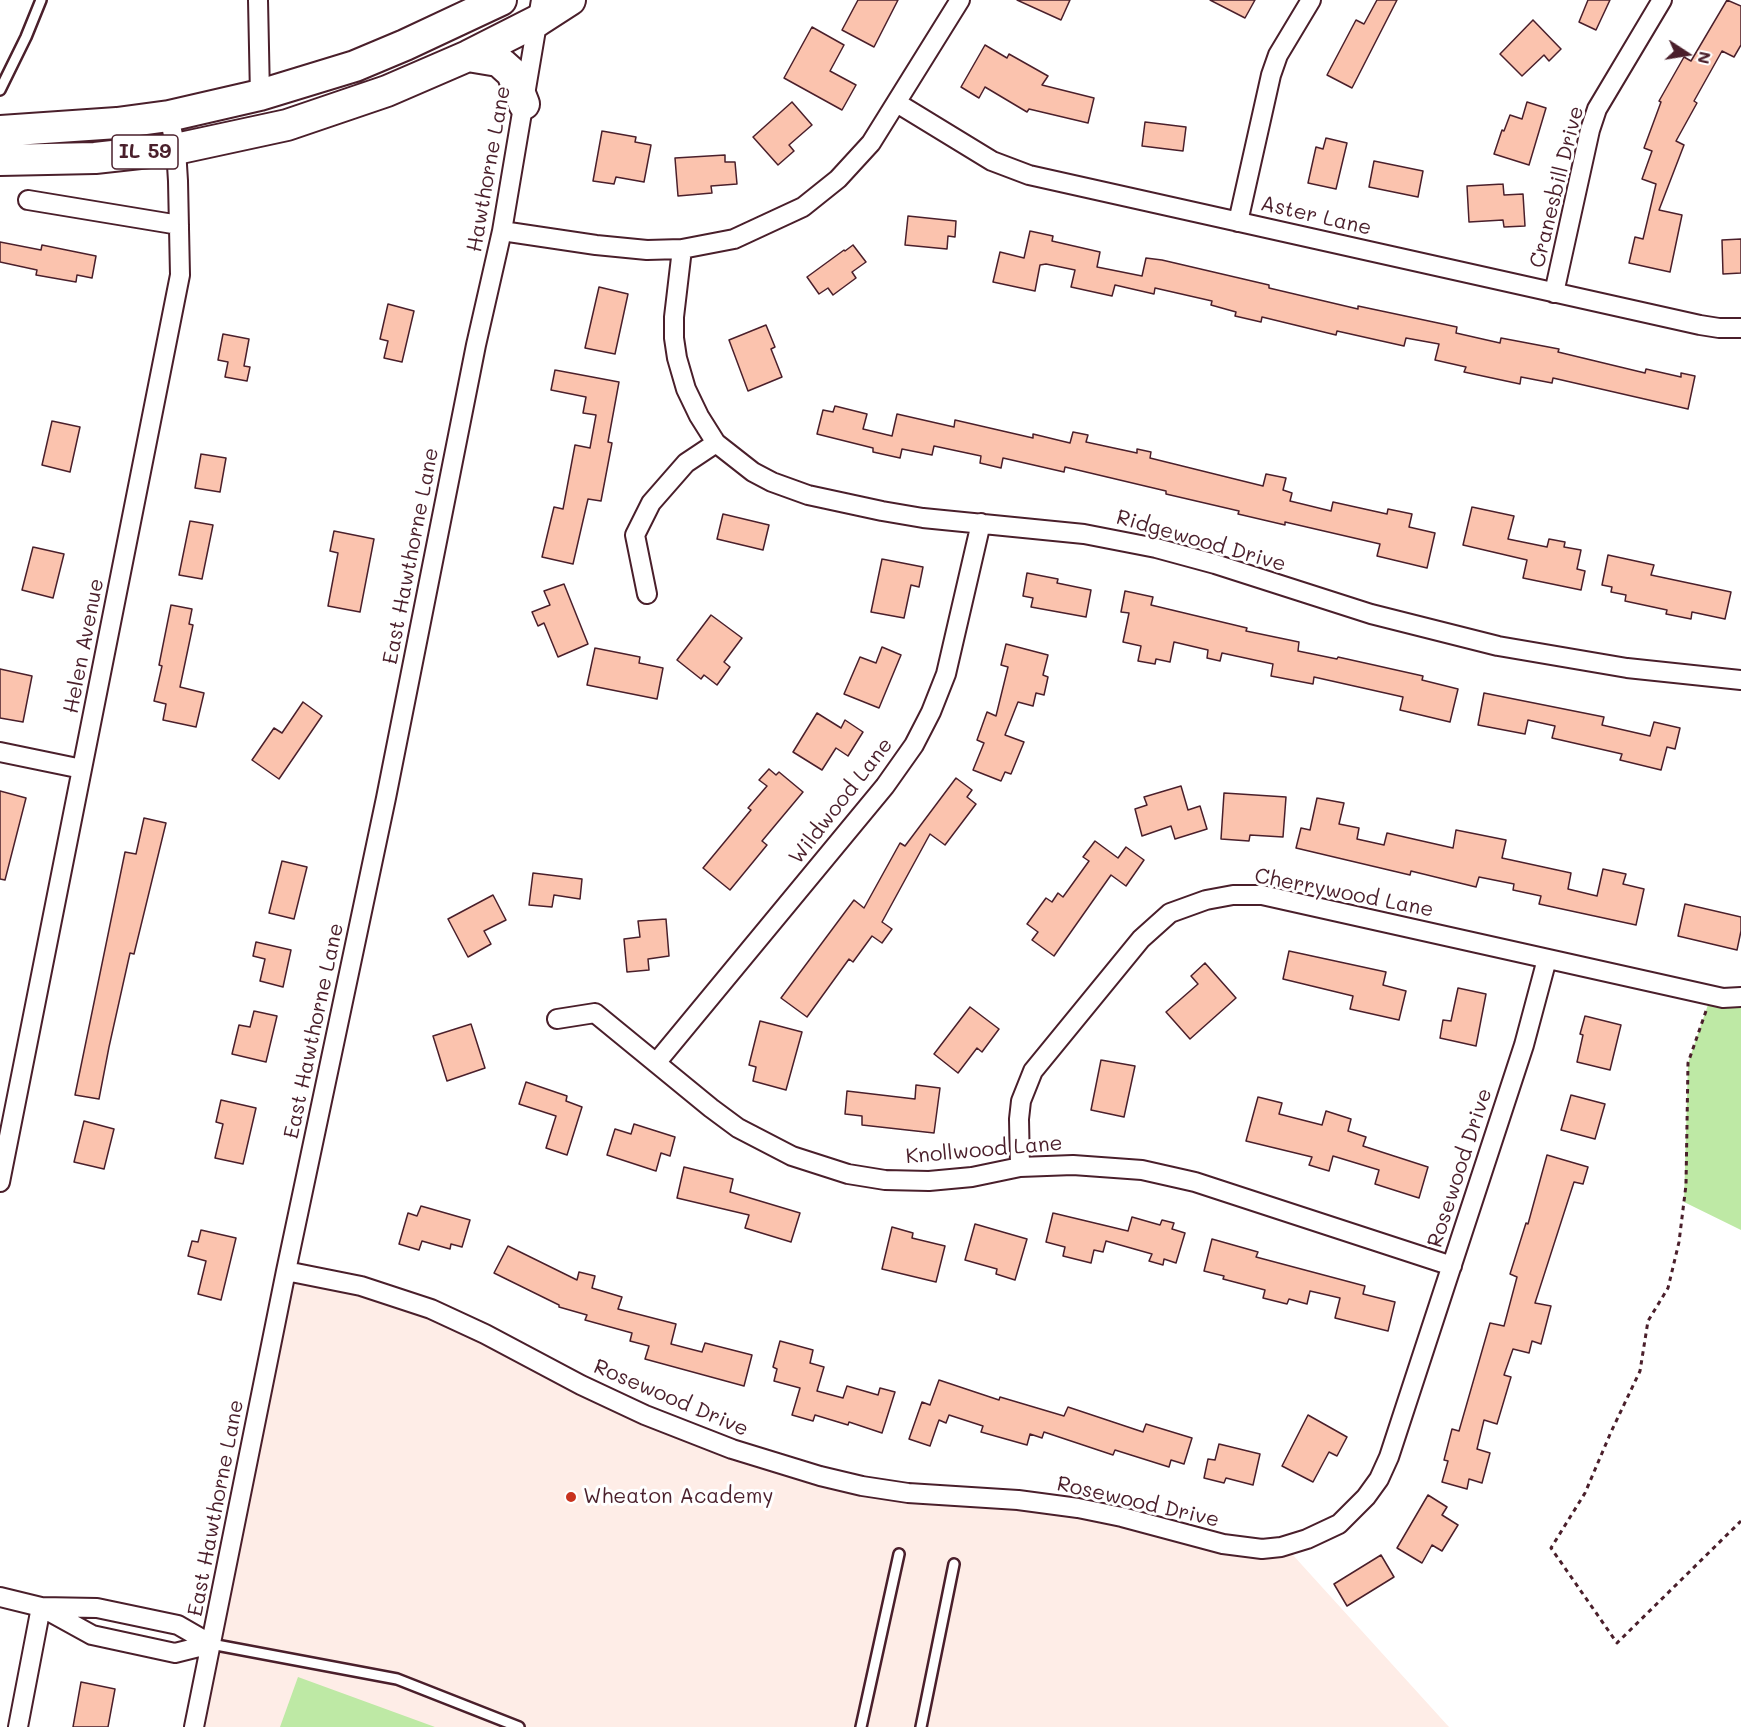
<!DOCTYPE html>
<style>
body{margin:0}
#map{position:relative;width:1741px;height:1727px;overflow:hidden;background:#fff;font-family:Mali,sans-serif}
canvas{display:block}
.north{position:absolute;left:1657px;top:24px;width:60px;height:60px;-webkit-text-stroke:4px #fff;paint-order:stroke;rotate:102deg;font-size:16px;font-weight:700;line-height:24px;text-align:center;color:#4a1f2b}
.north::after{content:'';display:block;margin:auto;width:21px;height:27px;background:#4a1f2b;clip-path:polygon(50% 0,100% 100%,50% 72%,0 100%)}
</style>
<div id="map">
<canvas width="1741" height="1727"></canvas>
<div class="north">N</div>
</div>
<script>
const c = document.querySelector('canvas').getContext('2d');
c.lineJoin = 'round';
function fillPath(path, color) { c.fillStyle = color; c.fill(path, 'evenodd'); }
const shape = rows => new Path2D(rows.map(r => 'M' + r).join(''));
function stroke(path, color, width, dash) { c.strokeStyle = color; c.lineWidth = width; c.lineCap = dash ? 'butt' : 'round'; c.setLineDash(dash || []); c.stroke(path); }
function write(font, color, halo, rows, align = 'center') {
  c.font = font + ' Mali,sans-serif'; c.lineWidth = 6; c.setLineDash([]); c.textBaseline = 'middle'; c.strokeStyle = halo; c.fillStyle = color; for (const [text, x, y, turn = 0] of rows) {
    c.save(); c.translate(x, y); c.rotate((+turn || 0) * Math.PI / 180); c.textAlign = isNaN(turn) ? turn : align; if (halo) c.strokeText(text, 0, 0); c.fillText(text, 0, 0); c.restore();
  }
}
fillPath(shape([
 [291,1279,369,1293,454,1326,836,1488,951,1506,1035,1508,1124,1526,1206,1547,1292,1554,1449,1727,205,1727]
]), '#feede7');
fillPath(shape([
 [1711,996,1741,1005,1741,1230,1684,1202,1688,1063],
 [298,1677,435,1727,280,1727]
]), '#bee9a5');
const building = shape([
 [858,0,898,0,874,47,842,30,858,0],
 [1017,0,1070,0,1061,20,1017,0],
 [1210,0,1255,0,1245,18,1210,0],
 [1377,0,1397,0,1352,88,1327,75,1356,20,1364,24,1377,0],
 [1588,0,1610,0,1596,30,1579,22,1588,0],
 [1727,0,1741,6,1741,45,1734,57,1722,51,1694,101,1697,103,1676,141,1684,145,1659,210,1682,215,1670,272,1629,263,1635,237,1643,239,1656,184,1642,179,1652,151,1644,148,1661,102,1659,101,1684,57,1691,61,1727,0],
 [1533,20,1561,49,1549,61,1544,55,1522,76,1500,54,1533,20],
 [812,27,844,45,830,71,856,85,842,110,784,78,812,27],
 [985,45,1007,58,1009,54,1048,76,1042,85,1094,98,1088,123,1029,109,1027,112,985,87,979,98,961,87,985,45],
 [792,102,812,125,789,145,794,151,778,165,753,137,792,102],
 [1527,102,1546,108,1529,165,1494,154,1502,130,1504,131,1510,115,1522,119,1527,102],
 [1145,122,1186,127,1183,151,1142,146,1145,122],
 [602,131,636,137,635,142,651,145,644,182,616,177,614,184,593,181,602,131],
 [1326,138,1347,143,1336,189,1308,183,1316,147,1323,149,1326,138],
 [725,155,725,162,735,162,737,184,711,186,712,193,678,196,675,158,725,155],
 [1374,161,1423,171,1418,197,1369,187,1374,161],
 [1503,184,1504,195,1523,194,1525,226,1504,227,1503,220,1469,222,1467,186,1503,184],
 [908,216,956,221,955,237,948,236,947,249,905,245,908,216],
 [1030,231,1053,236,1052,241,1100,252,1097,267,1142,276,1146,258,1162,260,1269,285,1269,288,1358,309,1358,306,1457,327,1456,333,1500,343,1501,338,1559,349,1558,352,1645,373,1646,369,1681,377,1681,373,1695,376,1688,409,1553,378,1552,383,1521,377,1520,384,1464,372,1466,367,1435,360,1439,344,1406,338,1404,346,1337,331,1336,335,1262,317,1261,322,1235,316,1236,312,1211,305,1212,301,1155,288,1154,294,1115,285,1112,296,1071,287,1075,270,1046,264,1040,265,1035,291,993,282,1000,252,1024,258,1030,231],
 [1741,239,1741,273,1723,274,1722,240,1741,239],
 [0,242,41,250,42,245,96,256,92,278,77,275,76,282,36,275,37,270,0,262,0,242],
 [853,245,866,262,852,272,856,278,833,295,828,288,819,294,807,277,844,250,845,251,853,245],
 [599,287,628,294,615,354,585,348,599,287],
 [388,304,414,311,402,362,384,358,388,341,380,339,388,304],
 [766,325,775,347,771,349,782,377,748,391,729,340,766,325],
 [223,334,249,339,244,366,250,367,247,381,225,377,228,362,218,360,223,334],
 [555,370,619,382,608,442,612,443,601,501,588,499,573,564,542,557,554,507,563,509,575,445,590,448,596,415,583,413,586,397,551,390,555,370],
 [835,406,867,414,863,429,892,436,897,414,954,427,955,420,1033,438,1033,434,1070,443,1073,432,1088,435,1086,442,1137,453,1137,449,1151,452,1150,458,1263,486,1266,474,1286,478,1283,490,1292,493,1290,501,1331,511,1333,502,1387,514,1388,509,1412,514,1409,527,1435,533,1427,568,1377,556,1380,544,1285,522,1285,525,1238,514,1239,511,1166,494,1166,491,1065,467,1064,472,1003,458,1001,468,980,463,981,456,934,446,932,455,902,449,900,458,873,452,873,448,817,434,823,410,833,412,835,406],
 [52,421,80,427,70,472,42,465,52,421],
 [201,454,226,458,220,492,195,488,201,454],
 [1472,507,1514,516,1508,539,1547,547,1549,539,1565,542,1564,547,1581,550,1577,569,1585,571,1581,590,1523,578,1527,560,1463,545,1472,507],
 [723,514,769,525,763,550,717,539,723,514],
 [190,521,213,525,202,579,179,575,190,521],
 [334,531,374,539,360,612,328,606,338,553,330,551,334,531],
 [33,547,64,554,53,598,22,590,33,547],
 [1608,555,1654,565,1651,575,1731,592,1725,619,1692,612,1691,619,1666,614,1667,610,1625,601,1626,595,1611,592,1612,587,1602,585,1608,555],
 [882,559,923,567,919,587,911,585,904,618,871,612,882,559],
 [1027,573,1058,579,1057,583,1091,590,1086,617,1031,607,1033,598,1023,596,1027,573],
 [564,584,588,644,558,657,544,623,538,626,532,612,550,605,544,591,564,584],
 [1125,591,1153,597,1151,605,1247,628,1246,631,1299,642,1298,651,1337,659,1338,657,1423,676,1422,680,1458,689,1450,722,1400,710,1403,697,1314,677,1313,684,1271,676,1273,664,1222,653,1220,661,1207,658,1208,650,1174,642,1170,662,1156,659,1155,664,1138,661,1141,646,1123,642,1129,613,1121,612,1125,591],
 [171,605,192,609,189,624,193,625,180,687,204,693,196,727,163,720,166,704,154,701,162,666,159,665,171,605],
 [711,615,742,638,724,662,730,667,717,685,704,675,701,679,677,660,711,615],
 [1006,644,1048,655,1043,675,1048,677,1044,695,1036,693,1033,706,1018,702,1005,735,1024,742,1011,774,1005,772,1001,781,973,770,984,743,977,740,987,712,996,716,1008,667,1001,665,1006,644],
 [882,647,901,655,879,708,844,694,860,657,876,663,882,647],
 [595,648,640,657,639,663,663,668,657,699,587,685,595,648],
 [0,669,32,676,23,722,0,718,0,669],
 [1484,693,1604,717,1602,725,1650,736,1654,722,1680,728,1675,749,1667,747,1661,770,1620,760,1622,754,1552,738,1555,726,1528,720,1525,734,1478,725,1484,693],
 [303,702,322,716,279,779,252,760,274,728,282,733,303,702],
 [817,713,841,728,845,720,863,732,848,756,836,748,822,770,793,752,817,713],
 [769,769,776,775,779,772,803,792,762,841,767,845,730,890,703,868,751,810,748,808,767,786,759,780,769,769],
 [956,778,972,790,967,797,976,804,945,845,930,834,882,922,892,929,882,943,872,936,853,962,849,959,807,1017,781,998,854,900,864,908,900,843,905,846,956,778],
 [1181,786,1188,810,1200,806,1207,829,1175,839,1171,826,1142,836,1135,809,1147,805,1144,797,1181,786],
 [0,791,26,798,5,880,0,879,0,791],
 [1224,793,1286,797,1283,837,1250,835,1249,841,1221,839,1224,793],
 [1317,798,1344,803,1339,824,1359,828,1357,839,1384,845,1387,833,1453,848,1456,830,1506,840,1502,858,1571,873,1568,889,1597,896,1603,869,1626,874,1623,884,1644,889,1636,925,1539,904,1541,896,1513,890,1514,884,1479,877,1476,887,1411,871,1410,875,1296,848,1301,828,1310,830,1317,798],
 [144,818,166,823,134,954,130,953,109,1047,99,1099,75,1095,125,852,136,854,144,818],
 [1095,841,1118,858,1126,847,1144,860,1126,886,1111,875,1054,956,1032,940,1038,932,1027,924,1046,898,1052,902,1058,893,1063,897,1089,861,1083,857,1095,841],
 [282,861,307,867,294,919,269,913,282,861],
 [533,873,582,879,580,899,554,895,552,907,529,905,533,873],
 [493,895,506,920,484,931,491,944,468,957,448,919,493,895],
 [1685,904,1741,917,1741,931,1737,950,1678,936,1685,904],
 [666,919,669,956,648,959,649,970,627,972,624,939,640,937,638,921,666,919],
 [256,942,291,950,283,987,260,981,265,959,253,956,256,942],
 [1289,951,1386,972,1383,985,1406,991,1399,1020,1350,1009,1353,996,1283,979,1289,951],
 [1205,963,1236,998,1190,1039,1166,1012,1198,984,1191,976,1205,963],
 [1458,988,1486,994,1476,1046,1440,1038,1443,1020,1451,1021,1458,988],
 [970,1007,999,1029,982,1052,977,1048,958,1073,934,1054,970,1007],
 [254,1011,277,1016,266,1062,232,1054,239,1025,250,1027,254,1011],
 [1585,1016,1621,1025,1610,1070,1577,1062,1583,1035,1580,1034,1585,1016],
 [760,1021,802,1032,786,1090,753,1081,756,1067,749,1065,760,1021],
 [471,1024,485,1068,447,1081,433,1036,471,1024],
 [1101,1060,1135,1066,1124,1117,1091,1110,1101,1060],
 [526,1082,567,1096,566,1101,582,1107,567,1155,546,1148,556,1116,519,1104,526,1082],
 [916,1085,940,1088,934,1133,862,1125,862,1116,845,1114,847,1091,915,1099,916,1085],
 [1571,1095,1605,1104,1595,1139,1561,1130,1571,1095],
 [1258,1097,1282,1103,1279,1114,1322,1125,1326,1111,1351,1119,1348,1131,1366,1137,1363,1146,1428,1167,1419,1198,1375,1184,1379,1170,1333,1156,1329,1171,1309,1165,1312,1157,1246,1141,1258,1097],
 [221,1100,256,1108,243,1164,215,1158,223,1124,216,1122,221,1100],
 [84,1121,114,1129,104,1169,74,1162,84,1121],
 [634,1124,675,1137,670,1156,661,1153,656,1171,607,1155,615,1129,631,1134,634,1124],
 [1547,1155,1588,1167,1583,1184,1574,1182,1535,1303,1551,1306,1541,1344,1532,1341,1529,1353,1513,1349,1504,1375,1511,1377,1497,1424,1484,1420,1477,1449,1490,1453,1482,1483,1469,1479,1467,1489,1442,1482,1448,1461,1444,1460,1452,1429,1459,1431,1490,1323,1504,1326,1517,1277,1510,1274,1526,1223,1528,1224,1547,1155],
 [684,1167,733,1179,730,1192,800,1213,791,1242,745,1228,749,1215,677,1198,684,1167],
 [421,1206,470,1220,462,1247,451,1244,450,1249,422,1241,419,1250,399,1244,408,1213,417,1216,421,1206],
 [1053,1213,1128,1231,1132,1217,1160,1225,1162,1220,1174,1223,1172,1229,1185,1233,1176,1263,1164,1259,1163,1265,1149,1261,1152,1254,1106,1241,1103,1252,1094,1250,1091,1263,1063,1256,1065,1247,1046,1242,1053,1213],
 [975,1224,1027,1239,1015,1280,996,1274,997,1269,965,1260,975,1224],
 [892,1227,913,1233,912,1238,945,1246,936,1282,882,1269,892,1227],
 [201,1230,236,1238,221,1300,198,1294,206,1261,188,1256,192,1241,198,1242,201,1230],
 [1212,1239,1258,1252,1256,1257,1365,1286,1363,1294,1395,1302,1388,1331,1335,1318,1340,1298,1310,1291,1307,1304,1289,1299,1287,1304,1263,1298,1265,1290,1223,1279,1224,1276,1204,1271,1212,1239],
 [508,1246,577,1280,579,1272,595,1276,592,1288,622,1297,618,1309,676,1324,671,1344,702,1352,705,1343,752,1355,744,1386,645,1359,649,1346,630,1341,632,1333,585,1320,587,1315,559,1307,559,1305,494,1273,508,1246],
 [780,1341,813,1350,810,1363,824,1367,817,1391,843,1398,847,1386,878,1395,880,1388,895,1392,882,1433,849,1422,848,1425,815,1415,813,1421,792,1415,800,1388,774,1381,777,1369,773,1367,780,1341],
 [939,1380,999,1400,1000,1397,1064,1416,1068,1407,1143,1432,1146,1424,1192,1438,1184,1464,1171,1460,1169,1467,1115,1450,1113,1455,1044,1432,1042,1438,1030,1434,1027,1445,981,1432,983,1426,949,1415,946,1423,939,1420,930,1446,909,1439,922,1402,930,1405,939,1380],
 [1308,1415,1347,1437,1337,1456,1329,1452,1313,1482,1282,1466,1308,1415],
 [1219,1444,1260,1454,1253,1485,1226,1478,1224,1483,1204,1478,1208,1459,1215,1460,1219,1444],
 [1428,1495,1447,1507,1442,1515,1458,1525,1442,1551,1432,1545,1422,1563,1397,1548,1428,1495],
 [1381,1555,1394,1577,1347,1606,1334,1584,1381,1555],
 [81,1682,115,1689,108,1727,73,1727,81,1682]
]);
fillPath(building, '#fbc3ae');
stroke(building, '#4a1f2b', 1.5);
const service = shape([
 [0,90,26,37,41,0],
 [211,1644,397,1679,519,1727],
 [861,1727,899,1554],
 [921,1727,954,1564]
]);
const minor = shape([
 [258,0,260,95],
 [897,103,992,161,1029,175,1700,325,1719,328,1741,328],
 [28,200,179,225],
 [1238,222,1271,75,1278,55,1311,0],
 [502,231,596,245,647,250,682,249,734,239,803,207,838,179,871,143,960,0],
 [682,249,674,317,674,338,677,358,686,389,699,416,716,443,753,472,772,482,808,495,882,511,923,518,1084,534,1156,548,1215,564,1371,614,1498,646,1627,668,1741,680],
 [1554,293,1590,130,1597,109,1662,0],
 [647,594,635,535,651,503,686,463,716,443],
 [0,752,82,769],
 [557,1019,595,1013,711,1108,738,1128,792,1156,848,1174,885,1180,929,1181,972,1177,1020,1167,1073,1165,1142,1170,1195,1182,1452,1266],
 [656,1063,885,786,914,745,931,712,946,674,981,523],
 [1020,1167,1019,1119,1021,1101,1033,1071,1141,939,1170,913,1206,900,1233,895,1262,895,1723,998,1741,997],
 [0,1182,180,275,178,181,176,149,169,116],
 [286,1271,361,1286,431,1309,485,1334,581,1385,645,1415,732,1449,820,1476,862,1486,908,1493,1018,1500,1078,1508,1122,1517,1223,1544,1262,1549,1281,1547,1307,1539,1339,1524,1366,1497,1379,1479,1389,1457,1524,1045,1547,959],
 [0,1597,41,1607,97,1608,178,1625,211,1644],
 [43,1608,92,1635,175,1653,211,1644],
 [18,1727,41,1607],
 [194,1727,286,1271,386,798,476,345,502,231,541,0]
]);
const primary = shape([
 [468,56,498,61,502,64,512,73,524,104],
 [0,131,117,123,169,116,260,95,355,66,405,45,501,0],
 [0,160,95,158,176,149,287,125,387,91,468,56,539,20,570,0]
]);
stroke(service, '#4a1f2b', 14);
stroke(minor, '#4a1f2b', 22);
stroke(primary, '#4a1f2b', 34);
stroke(shape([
 [1706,1011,1688,1063,1686,1185,1679,1242,1668,1288,1648,1321,1640,1371,1611,1432,1585,1493,1551,1548,1617,1643,1741,1521]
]), '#4a1f2b', 3, [4.5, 4.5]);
stroke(service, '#fff', 9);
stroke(minor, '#fff', 18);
stroke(primary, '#fff', 30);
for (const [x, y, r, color] of [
 [571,1497,6,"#c8321e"]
]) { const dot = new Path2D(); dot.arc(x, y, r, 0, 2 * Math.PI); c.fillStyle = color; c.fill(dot); stroke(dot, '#fff', 2); }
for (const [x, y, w] of [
 [145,152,66]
]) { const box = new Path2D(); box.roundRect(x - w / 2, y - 17, w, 34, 4.5); c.fillStyle = '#fff'; c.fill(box); stroke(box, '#4a1f2b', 1.5); }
write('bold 20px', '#4a1f2b', null, [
 ["IL 59",145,152]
]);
write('21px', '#4a1f2b', '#fff', [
 ["Hawthorne Lane",489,169,-80],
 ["Cranesbill Drive",1557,187,-76],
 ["Aster Lane",1316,216,13],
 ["Ridgewood Drive",1201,541,16],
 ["East Hawthorne Lane",411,556,-79],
 ["Helen Avenue",84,646,-79],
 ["Wildwood Lane",841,801,-52],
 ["Cherrywood Lane",1344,893,11],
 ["East Hawthorne Lane",314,1031,-78],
 ["Knollwood Lane",984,1150,-5],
 ["Rosewood Drive",1460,1168,-72],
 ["Rosewood Drive",671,1398,23],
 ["Rosewood Drive",1138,1502,13],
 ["East Hawthorne Lane",216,1508,-79]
]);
write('21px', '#4a1f2b', '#fff', [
 ["Wheaton Academy",583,1497]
], 'left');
</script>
